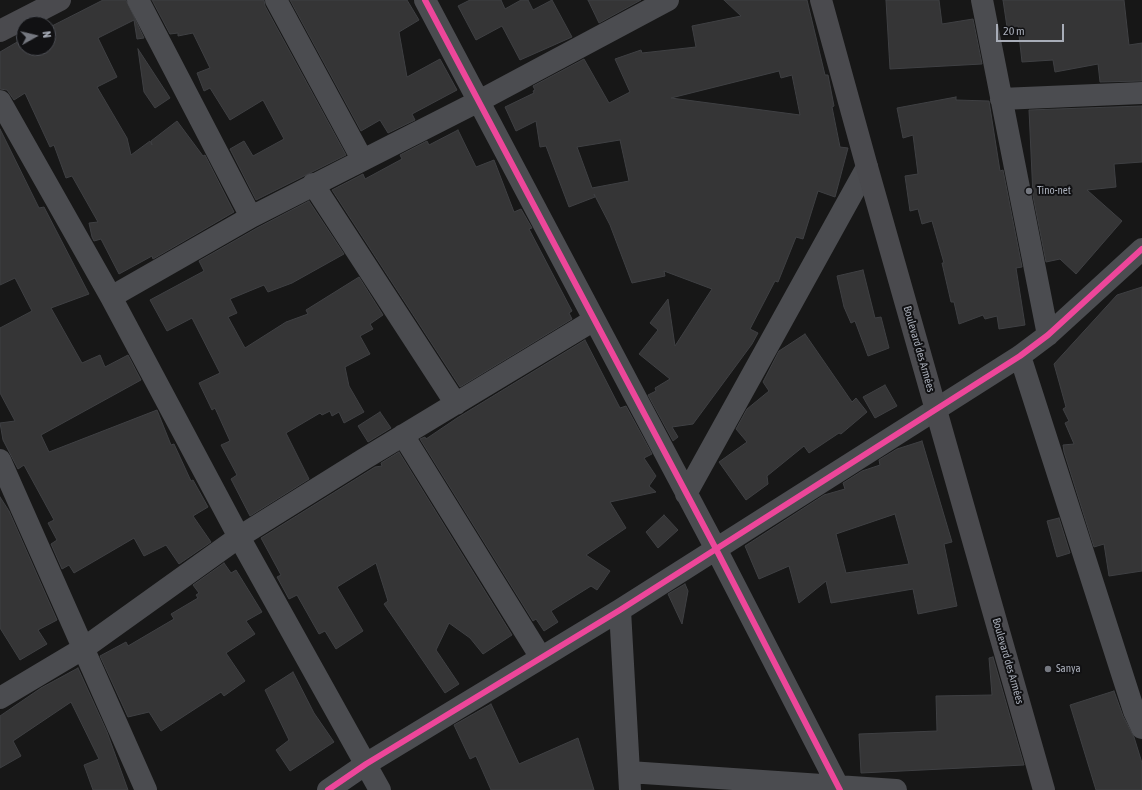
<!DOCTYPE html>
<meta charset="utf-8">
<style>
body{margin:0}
#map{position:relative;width:1142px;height:790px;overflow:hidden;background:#171717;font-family:"Asap Condensed",sans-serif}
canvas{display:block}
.north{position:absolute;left:16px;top:16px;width:40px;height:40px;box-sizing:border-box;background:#111113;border:1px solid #4d4f55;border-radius:50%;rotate:82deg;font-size:11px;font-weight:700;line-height:16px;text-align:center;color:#a8adb8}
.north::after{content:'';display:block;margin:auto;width:14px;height:18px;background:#757880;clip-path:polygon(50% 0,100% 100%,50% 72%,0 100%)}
.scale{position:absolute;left:996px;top:24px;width:68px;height:18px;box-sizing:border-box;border:2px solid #a8adb8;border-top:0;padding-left:5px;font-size:12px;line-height:14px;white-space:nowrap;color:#a8adb8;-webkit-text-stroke:3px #111113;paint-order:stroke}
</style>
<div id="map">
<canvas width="1142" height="790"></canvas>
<div class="north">N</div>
<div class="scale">20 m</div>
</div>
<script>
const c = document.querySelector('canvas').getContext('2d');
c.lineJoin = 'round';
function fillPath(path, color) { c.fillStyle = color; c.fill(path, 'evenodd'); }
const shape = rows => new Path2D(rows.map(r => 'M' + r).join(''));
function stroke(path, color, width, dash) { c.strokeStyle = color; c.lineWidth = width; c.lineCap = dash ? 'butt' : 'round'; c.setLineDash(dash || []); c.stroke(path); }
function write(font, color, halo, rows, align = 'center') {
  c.font = font + ' "Asap Condensed",sans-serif'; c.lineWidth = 4; c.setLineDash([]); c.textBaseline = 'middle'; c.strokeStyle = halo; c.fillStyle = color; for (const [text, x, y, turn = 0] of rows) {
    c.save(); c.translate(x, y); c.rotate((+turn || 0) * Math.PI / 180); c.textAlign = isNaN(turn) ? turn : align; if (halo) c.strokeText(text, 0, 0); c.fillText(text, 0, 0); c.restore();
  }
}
const building = shape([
 [103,0,126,0,144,38,137,39,134,20,98,38,117,77,97,87,127,138,131,155,150,141,152,145,151,141,177,121,203,156,205,155,234,212,153,259,152,256,119,274,101,239,94,241,92,237,89,223,98,222,72,176,66,178,54,145,50,147,25,93,14,100,7,90,0,89,0,52,24,38,24,48,48,48,48,28,103,0],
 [152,0,264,0,265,6,346,155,256,200,230,149,244,141,253,156,284,139,263,100,230,120,210,88,204,91,197,73,210,68,193,33,178,36,178,33,170,34,152,0],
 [290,0,407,0,419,20,399,32,407,77,440,59,457,90,412,114,415,120,388,133,380,120,361,131,290,0],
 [470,0,501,0,505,9,521,0,528,0,533,10,552,0,572,37,520,60,502,26,476,40,458,6,470,0],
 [588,0,641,0,599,23,588,0],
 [724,0,807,0,825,75,828,75,834,106,832,107,840,147,848,148,835,197,818,191,803,239,796,237,778,282,775,281,750,329,758,333,752,344,693,424,672,427,678,437,673,441,648,395,656,391,655,388,670,379,639,354,658,330,650,323,668,299,675,346,712,289,664,271,665,276,632,283,610,225,594,194,595,197,569,207,546,146,540,147,536,121,516,131,505,107,534,93,533,91,535,90,533,86,584,59,609,103,630,92,615,59,641,50,642,53,696,47,692,26,741,16,724,0],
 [779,71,781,78,792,75,800,115,671,98,779,71],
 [620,140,629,181,592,188,577,147,620,140],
 [886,0,939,0,942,24,973,19,982,64,890,69,886,0],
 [1003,0,1124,0,1129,45,1142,43,1142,81,1100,82,1098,64,1055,72,1053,60,1022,62,1018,26,1007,27,1003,0],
 [138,49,170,98,155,108,144,92,138,49],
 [956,97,956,100,989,101,1000,171,1003,170,1022,267,1016,268,1025,325,999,329,997,316,985,319,983,315,959,324,954,302,951,302,942,263,944,263,932,221,922,224,918,209,910,211,905,176,918,174,913,135,903,138,897,108,956,97],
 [1142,106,1142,162,1114,164,1116,187,1087,190,1122,221,1076,274,1060,259,1046,262,1033,196,1029,110,1142,106],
 [0,129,39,208,44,207,89,294,51,308,82,363,100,355,105,367,128,355,141,380,41,435,49,452,157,410,171,445,174,444,191,481,193,480,208,507,193,516,211,542,179,564,166,545,144,556,134,538,74,573,69,565,62,569,51,544,57,540,48,523,54,520,24,465,18,469,3,440,0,423,15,421,0,393,0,328,32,311,15,278,0,285,0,129],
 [458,130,476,167,494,160,514,212,521,209,532,228,529,229,572,311,569,313,572,319,460,387,332,190,363,174,365,179,402,159,400,155,427,141,429,145,458,130],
 [309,201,344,254,292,283,268,292,264,285,230,299,237,313,228,317,245,348,286,322,308,314,306,310,359,277,383,315,370,324,373,329,360,336,370,354,345,367,349,386,364,412,344,423,339,412,332,416,330,411,322,415,320,413,286,433,309,479,250,516,231,479,237,475,221,445,230,441,215,408,212,410,199,383,220,373,192,318,167,331,150,300,204,271,199,261,257,228,309,201],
 [863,270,875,318,881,317,889,348,868,356,855,321,851,323,844,307,837,276,863,270],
 [1142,287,1142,571,1109,576,1104,544,1094,547,1064,452,1063,445,1074,444,1065,423,1069,421,1063,409,1066,407,1054,364,1117,295,1142,287],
 [805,334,852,402,856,398,867,412,841,434,839,433,809,453,804,446,767,476,768,484,746,500,719,462,747,442,736,429,747,409,769,391,763,382,779,351,805,334],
 [585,340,620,408,626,406,652,454,644,458,656,476,649,486,656,492,610,502,626,528,586,555,610,571,597,590,591,586,551,611,558,622,544,631,536,619,533,621,420,439,425,437,426,439,457,418,585,340],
 [885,385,897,406,875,418,863,397,885,385],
 [380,412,391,428,368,442,358,426,380,412],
 [922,441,952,542,944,544,957,606,918,614,913,589,831,603,826,581,799,603,789,566,759,579,745,546,824,495,845,489,843,483,862,471,880,465,879,460,897,449,922,441],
 [895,514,909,564,846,573,836,534,895,514],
 [399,452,512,635,483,654,470,638,449,623,436,650,459,684,445,693,384,604,388,601,376,563,337,587,363,631,336,649,325,631,319,634,297,595,289,599,277,577,281,575,261,538,375,467,382,466,381,463,399,452],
 [0,497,9,511,57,620,38,630,47,644,20,660,0,628,0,497],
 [664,515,678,530,658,548,646,532,664,515],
 [1059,518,1070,553,1057,557,1047,521,1059,518],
 [224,563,231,573,236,570,262,612,246,621,255,634,226,653,245,681,224,696,221,692,161,731,149,712,128,717,100,656,126,642,128,646,174,619,171,614,198,598,196,595,199,593,193,585,224,563],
 [685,584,688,591,682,624,668,594,685,584],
 [993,657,1024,765,861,773,859,734,937,731,936,696,992,695,989,658,993,657],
 [78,668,107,732,128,790,93,790,84,765,99,759,71,702,13,741,21,756,0,768,0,716,41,688,78,668],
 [293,672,314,713,334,742,290,771,276,750,289,740,265,690,293,672],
 [1114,691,1123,716,1134,737,1142,763,1142,790,1096,790,1070,705,1114,691],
 [491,704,519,764,578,738,594,790,491,790,476,756,470,759,454,725,491,704]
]);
fillPath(building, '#353536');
stroke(building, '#3f4043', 1);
stroke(shape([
 [138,0,251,217],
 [276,0,362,159],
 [425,0,716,549,840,790],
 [982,0,1048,335],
 [1001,99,1142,93],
 [0,101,111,297,239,537,380,790],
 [313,184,456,404],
 [111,297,251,217,479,101,668,0],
 [1020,356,1134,711,1142,728],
 [403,435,540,656],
 [0,460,146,790],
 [686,494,867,167],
 [620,610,630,790],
 [0,698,84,648,239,537,364,459,594,320],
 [629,772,896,790],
 [328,790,366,764,620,610,1020,356,1048,335,1142,249]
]), '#4b4c50', 22);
stroke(shape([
 [821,0,867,167,1044,790],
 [0,31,60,0]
]), '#4a4a4e', 22);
stroke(shape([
 [425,0,716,549,840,790],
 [328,790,366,764,620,610,1020,356,1048,335,1142,249]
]), '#ed469a', 6);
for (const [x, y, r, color] of [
 [1029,191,4,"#757880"],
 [1048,669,4,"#757880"]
]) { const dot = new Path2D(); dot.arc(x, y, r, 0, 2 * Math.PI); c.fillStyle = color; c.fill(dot); stroke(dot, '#111113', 1.5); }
write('11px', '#a8adb8', '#111113', [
 ["Tino-net",1037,191],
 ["Sanya",1056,669]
], 'left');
write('11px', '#a8adb8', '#111113', [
 ["Boulevard des Armées",919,349,74],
 ["Boulevard des Armées",1008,661,74]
]);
</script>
